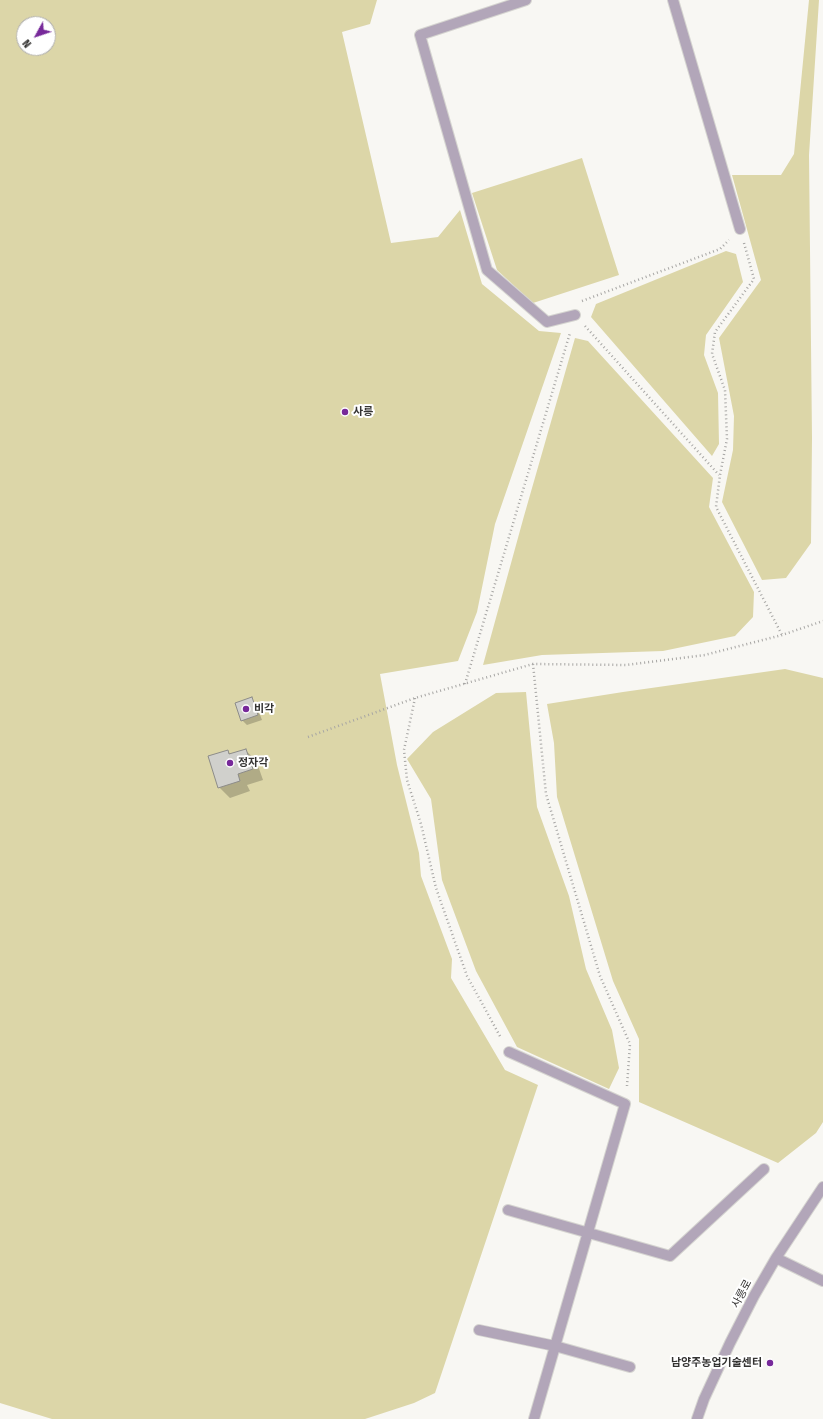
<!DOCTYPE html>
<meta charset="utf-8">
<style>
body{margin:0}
#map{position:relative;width:823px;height:1419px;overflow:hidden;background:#f8f7f3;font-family:"Fira Sans Condensed",sans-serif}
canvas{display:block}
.north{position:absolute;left:16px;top:16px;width:40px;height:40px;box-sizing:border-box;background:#fff;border:1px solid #aeadad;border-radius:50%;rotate:230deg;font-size:11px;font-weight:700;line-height:16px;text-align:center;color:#343332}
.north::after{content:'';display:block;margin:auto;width:14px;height:18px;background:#77299a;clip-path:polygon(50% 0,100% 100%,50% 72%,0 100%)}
</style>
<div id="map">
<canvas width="823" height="1419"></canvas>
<div class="north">N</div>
</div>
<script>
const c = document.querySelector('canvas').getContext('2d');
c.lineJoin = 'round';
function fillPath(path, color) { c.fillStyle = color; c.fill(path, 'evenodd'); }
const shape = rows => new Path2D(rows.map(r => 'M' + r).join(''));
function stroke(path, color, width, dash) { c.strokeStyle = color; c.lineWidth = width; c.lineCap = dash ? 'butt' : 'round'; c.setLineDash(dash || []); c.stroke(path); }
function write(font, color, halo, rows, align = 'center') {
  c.font = font + ' "Fira Sans Condensed","Noto Sans KR",sans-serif'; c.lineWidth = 4; c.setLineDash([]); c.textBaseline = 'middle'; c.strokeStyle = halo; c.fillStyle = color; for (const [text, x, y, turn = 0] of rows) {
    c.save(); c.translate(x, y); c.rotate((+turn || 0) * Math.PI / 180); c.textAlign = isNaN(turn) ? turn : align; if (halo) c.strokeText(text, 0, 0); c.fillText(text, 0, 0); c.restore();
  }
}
fillPath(shape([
 [0,0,377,0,370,24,342,32,391,243,438,237,460,210,482,284,539,331,561,333,495,524,477,612,458,661,380,674,397,765,419,853,421,876,452,959,451,978,505,1070,538,1085,435,1393,414,1403,365,1419,52,1419,0,1403],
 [24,24,48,24,48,48,24,48],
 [809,0,819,0,809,155,812,438,811,543,786,578,762,580,722,502,733,450,734,416,719,338,761,280,732,175,781,175,794,154],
 [582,158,619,275,533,303,497,270,472,193],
 [726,251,736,254,743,282,706,335,704,355,718,393,719,444,712,456,591,317,596,304],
 [575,338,588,341,713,478,709,507,754,592,753,617,735,636,663,651,542,655,483,665,524,516],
 [785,669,823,678,823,1122,816,1133,778,1163,639,1102,639,1039,613,981,557,797,554,743,547,704,623,692],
 [526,692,537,807,569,896,586,969,612,1030,619,1068,609,1089,517,1047,476,971,442,880,431,799,407,759,433,732,496,693]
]), '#dcd6a8');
fillPath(shape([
 [251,699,256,704,262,720,247,725,242,720],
 [245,750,256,760,263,780,247,785,250,791,230,798,219,787,228,751,231,755]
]), '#0003');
const building = shape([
 [252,697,258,715,241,721,235,703,252,697],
 [246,749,253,769,238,774,240,781,218,788,208,756,228,750,229,754,246,749]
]);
fillPath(building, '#d0d0cc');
stroke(building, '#8d8c89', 1);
const minor = shape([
 [526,0,420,35,487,270,547,322,575,315],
 [673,0,740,229],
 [509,1052,625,1104,534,1419],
 [508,1210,670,1256,764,1169],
 [776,1258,823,1281],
 [479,1330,555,1346,630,1367],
 [697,1419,704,1399,730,1343,754,1296,776,1258,823,1187]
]);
stroke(minor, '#d5d4d0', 12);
stroke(shape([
 [744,243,754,279,715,332,712,354,725,390,727,439,720,475,716,507,782,635],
 [582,301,720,249,729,240],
 [585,326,719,475],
 [533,664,546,794,600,976,630,1044,627,1086],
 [465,684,570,333],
 [415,698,404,750,407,780,421,824,436,888,467,976,501,1038],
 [308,737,415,698,533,664,626,665,705,655,782,635,823,621]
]), '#a7a6a4', 2.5, [1, 3]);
stroke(minor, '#b2a6b9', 10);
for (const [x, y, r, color] of [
 [345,412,4,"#77299a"],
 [246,709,4,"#77299a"],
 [230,763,4,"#77299a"],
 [770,1363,4,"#77299a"]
]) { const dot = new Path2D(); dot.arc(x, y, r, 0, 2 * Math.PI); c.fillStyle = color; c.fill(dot); stroke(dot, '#fff', 1.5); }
write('bold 11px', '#343332', '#fff', [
 ["사릉",353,412],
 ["비각",254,709],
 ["정자각",238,763],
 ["남양주농업기술센터",762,1363,"right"]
], 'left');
write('11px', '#343332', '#fff', [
 ["사릉로",742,1294,-62]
]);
</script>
